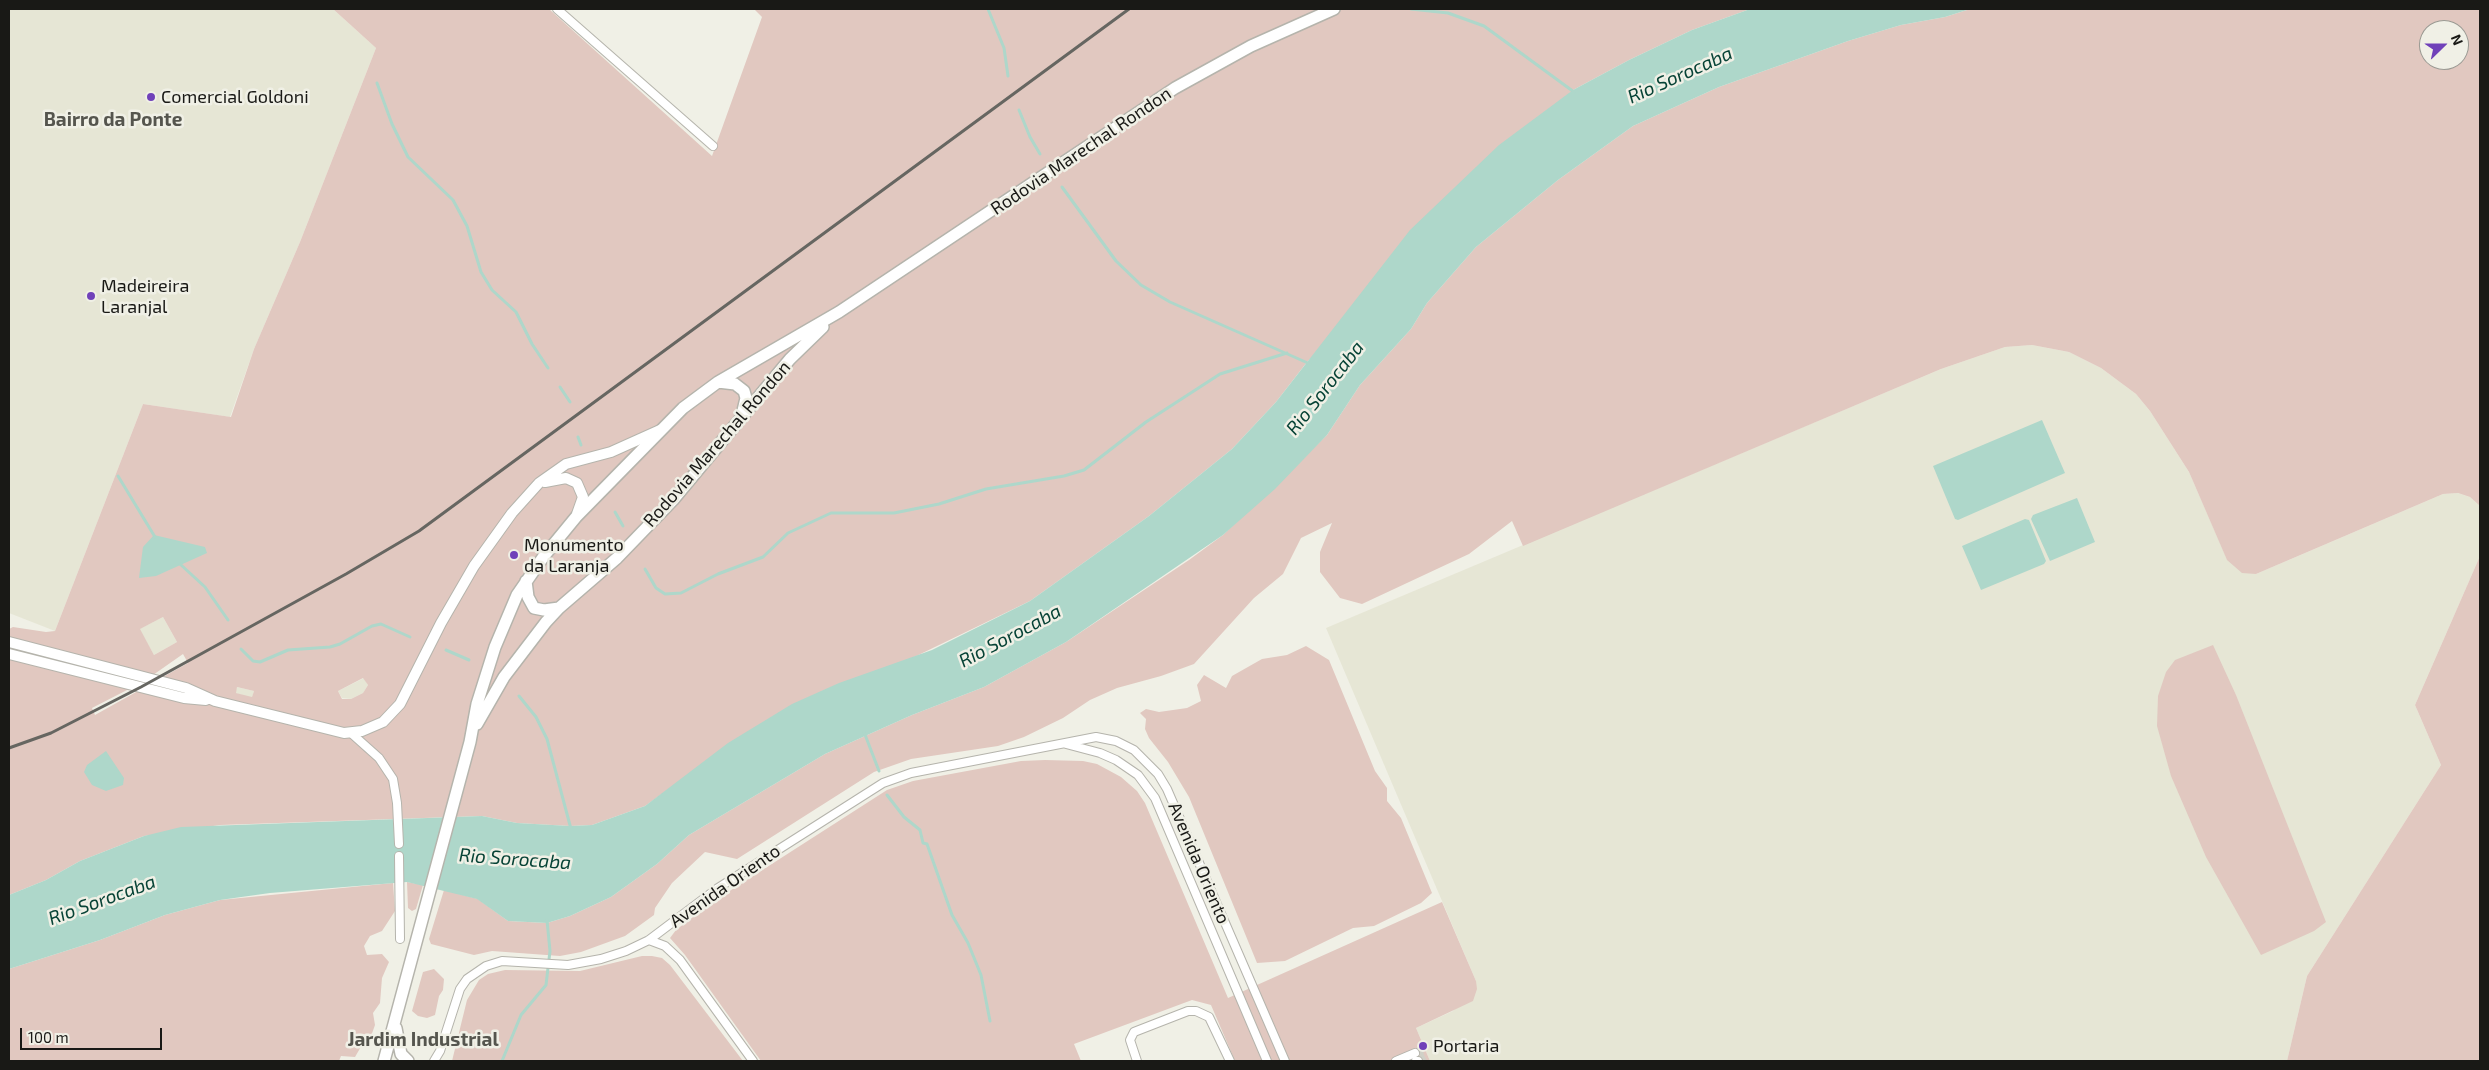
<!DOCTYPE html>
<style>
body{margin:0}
#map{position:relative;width:2489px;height:1070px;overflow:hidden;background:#f0f0e6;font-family:"Exo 2",sans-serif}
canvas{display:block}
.frame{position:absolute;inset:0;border:10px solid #191916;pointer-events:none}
.north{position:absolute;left:2419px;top:20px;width:50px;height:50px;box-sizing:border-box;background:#f0f0e6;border:1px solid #9a9a93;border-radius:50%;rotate:68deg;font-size:14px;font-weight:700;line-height:20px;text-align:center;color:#191916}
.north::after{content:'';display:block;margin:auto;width:18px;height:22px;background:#7041b9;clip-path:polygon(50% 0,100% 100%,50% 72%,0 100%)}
.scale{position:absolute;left:20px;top:1028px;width:142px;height:22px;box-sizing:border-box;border:2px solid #191916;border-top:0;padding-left:6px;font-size:15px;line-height:18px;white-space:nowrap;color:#191916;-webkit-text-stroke:4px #f0f0e6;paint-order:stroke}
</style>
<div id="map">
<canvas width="2489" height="1070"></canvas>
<div class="frame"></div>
<div class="north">N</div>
<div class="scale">100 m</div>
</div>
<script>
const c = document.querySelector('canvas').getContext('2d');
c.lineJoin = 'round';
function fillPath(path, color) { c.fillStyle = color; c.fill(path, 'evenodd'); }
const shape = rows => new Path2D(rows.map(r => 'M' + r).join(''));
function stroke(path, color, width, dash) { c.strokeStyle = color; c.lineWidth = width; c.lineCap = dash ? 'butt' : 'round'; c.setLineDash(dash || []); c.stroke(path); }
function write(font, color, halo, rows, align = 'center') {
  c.font = font + ' "Exo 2",sans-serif'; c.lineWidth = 5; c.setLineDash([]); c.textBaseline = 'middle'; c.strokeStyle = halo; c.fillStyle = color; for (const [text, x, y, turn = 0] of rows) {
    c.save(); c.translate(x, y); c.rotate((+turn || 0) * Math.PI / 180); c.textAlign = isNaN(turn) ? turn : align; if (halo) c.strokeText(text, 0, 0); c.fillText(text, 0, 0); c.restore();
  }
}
fillPath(shape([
 [9,9,333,9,376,48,300,242,254,349,230,417,143,404,55,631,9,613],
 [2032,345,2069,352,2101,368,2136,394,2150,411,2189,472,2227,559,2256,574,2443,494,2458,493,2470,497,2480,506,2480,556,2415,705,2441,765,2307,976,2287,1061,1430,1061,1416,1028,1453,1011,1476,981,1326,628,1941,369,2005,347],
 [163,617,177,642,154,655,139,629],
 [364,678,368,685,363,693,351,699,342,698,338,691],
 [237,687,254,691,252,698,235,693]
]), '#e6e6d5');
fillPath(shape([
 [333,9,549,9,712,156,762,17,754,9,1750,9,1692,30,1629,60,1573,90,1307,362,1276,402,1232,449,1149,516,1030,601,906,661,673,786,645,806,592,825,570,826,517,823,482,816,220,825,144,836,80,861,46,880,9,895,9,659,129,689,92,708,95,715,188,663,183,654,153,675,9,638,9,629,13,627,46,632,55,631,143,404,231,417,254,349,300,242,376,48],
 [163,617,177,642,154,655,140,629],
 [363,678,368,685,363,693,351,699,342,699,338,691],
 [237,687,254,691,252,697,236,693],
 [1970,9,2480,9,2480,506,2470,497,2458,493,2443,494,2256,574,2242,573,2227,560,2189,472,2150,411,2136,394,2101,368,2069,352,2032,345,2005,347,1941,369,1523,546,1512,521,1469,554,1362,604,1340,598,1320,572,1320,552,1332,523,1301,538,1283,574,1254,598,1194,664,1161,676,1117,688,1090,700,1063,718,1024,737,998,746,911,759,874,772,737,859,705,852,672,883,655,908,654,915,625,936,581,952,560,956,492,951,474,955,431,944,429,939,444,890,478,899,508,921,547,923,570,916,611,897,657,864,689,835,825,754,912,715,984,687,1066,642,1189,560,1223,535,1327,435,1360,385,1411,329,1427,303,1476,247,1558,180,1633,126,1719,87,1848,41,1901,25,1945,17],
 [2429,30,2459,30,2459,60,2429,60],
 [2480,556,2480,1061,2287,1061,2307,976,2441,765,2415,705],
 [2213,645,2236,695,2326,922,2314,931,2261,955,2206,857,2171,776,2157,726,2158,696,2166,672,2175,660],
 [9,646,30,653,144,681,142,683,9,649],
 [1306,646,1329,660,1375,771,1387,788,1387,801,1401,818,1432,893,1421,903,1374,926,1353,928,1285,961,1257,963,1189,797,1168,762,1149,738,1145,729,1146,719,1140,713,1146,709,1159,712,1187,708,1201,701,1197,685,1204,675,1226,688,1232,676,1262,659,1287,655],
 [1045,760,1083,761,1097,764,1121,777,1137,791,1145,803,1228,998,1442,902,1476,981,1477,989,1473,1001,1416,1028,1430,1061,1235,1061,1211,1005,1192,1000,1074,1044,1081,1061,761,1061,685,955,670,938,676,930,711,903,887,790,913,781,1021,761],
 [407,882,423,885,416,909,412,911,408,908],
 [393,883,395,911,382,931,370,936,364,946,367,955,382,954,389,962,382,978,380,1003,373,1013,375,1025,370,1039,362,1045,355,1057,341,1056,339,1061,9,1061,9,969,100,940,165,915,220,900],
 [642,956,652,956,662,958,670,965,743,1061,452,1061,467,1000,479,980,488,974,505,970,580,971],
 [434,969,444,979,443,990,439,996,435,1015,427,1018,418,1016,412,1011,423,972]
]), '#e1c8c0');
fillPath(shape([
 [1750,9,1970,9,1945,17,1901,25,1848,41,1719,87,1633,126,1558,180,1476,247,1427,303,1411,329,1360,385,1327,435,1275,489,1223,535,1066,642,984,687,912,715,825,754,689,835,657,864,611,897,570,916,547,923,508,921,477,899,407,882,270,893,220,900,165,915,100,940,9,969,9,895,46,880,80,861,144,836,181,827,482,816,517,823,570,826,592,825,645,806,728,743,792,704,839,683,932,650,1030,601,1149,516,1232,449,1276,402,1410,230,1499,145,1573,90,1629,60,1692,30],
 [2042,420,2065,473,1958,520,1955,519,1933,466],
 [2077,498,2095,542,2050,561,2031,519,2033,515],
 [2025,519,2029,520,2046,561,2044,564,1981,590,1962,546],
 [154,535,205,547,207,553,156,576,139,578,143,547],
 [106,751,124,778,123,785,106,791,92,785,84,772,87,765]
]), '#aed7ca');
stroke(shape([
 [988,9,1004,48,1008,76],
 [1411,9,1448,13,1484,26,1574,92],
 [377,83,392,124,408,157,453,200,467,226,481,272,492,290,516,312,532,344,548,368],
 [1019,110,1030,137,1040,154],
 [1062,187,1116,261,1141,285,1170,302,1310,364],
 [560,387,570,402],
 [578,437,581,445],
 [118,476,155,537],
 [615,512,623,526],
 [180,564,205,587,228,620],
 [645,569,656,588,665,594,681,593,718,574,763,557,788,533,831,513,894,513,939,504,986,489,1064,476,1084,470,1146,422,1220,374,1287,353],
 [241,649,253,661,260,662,288,650,330,647,340,644,372,626,381,624,410,637],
 [446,650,469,660],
 [519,696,536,717,547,739,571,829],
 [864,732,879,771],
 [887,795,904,817,920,830,923,843,927,844,952,915,968,943,981,975,990,1021],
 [502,1061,521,1015,546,985,550,951,547,920]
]), '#aed7ca', 3);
stroke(shape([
 [1415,1053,1425,1049],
 [1418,1061,1428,1056]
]), '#d0d0c7', 8, [8, 4]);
const street = shape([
 [557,9,713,146],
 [351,733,379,758,393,779,397,803,399,844],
 [1066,744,1100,753,1116,760,1138,775,1155,798,1267,1061],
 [399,856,400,939],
 [649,940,665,946,680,960,753,1061],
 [434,1061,440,1051,460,989,467,979,486,966,502,961,568,965,601,959,626,951,649,940,718,888,883,783,911,773,1096,737,1116,741,1134,750,1158,774,1167,789,1285,1061],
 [1137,1061,1130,1040,1134,1032,1188,1011,1196,1011,1209,1017,1230,1061],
 [1396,1061,1415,1053],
 [1416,1061,1418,1061]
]);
const secondary = shape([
 [545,482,566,478,577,483,583,497,577,514],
 [9,642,186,688,215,701,328,729,344,733,362,731,383,722,400,704,441,623,474,566,512,513,539,483,566,464,611,452,660,430],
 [9,654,184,698,206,700]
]);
const primary = shape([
 [718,382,735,384,744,391,746,398,742,415],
 [526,581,528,597,534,608,544,610,559,608],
 [477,724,504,677,546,622,559,608,617,558,673,500,790,359,823,327],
 [396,1028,401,1054,408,1061],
 [384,1061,470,742,477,704,495,647,517,595,544,556,576,517,683,408,718,382,839,312,1175,88,1251,46,1334,9]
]);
stroke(street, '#b5b4ac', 10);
stroke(secondary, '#b5b4ac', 12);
stroke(primary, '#b5b4ac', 14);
stroke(street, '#fff', 8);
stroke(secondary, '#fff', 10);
stroke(primary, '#fff', 11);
stroke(shape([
 [9,748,51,733,141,687,346,574,419,531,1129,9]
]), '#666661', 3);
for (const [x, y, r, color] of [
 [151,97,5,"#7041b9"],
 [91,296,5,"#7041b9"],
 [514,555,5,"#7041b9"],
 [1423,1046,5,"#7041b9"]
]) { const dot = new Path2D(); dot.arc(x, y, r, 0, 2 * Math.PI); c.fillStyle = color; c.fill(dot); stroke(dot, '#f0f0e6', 2); }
write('18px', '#191916', '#f0f0e6', [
 ["Comercial Goldoni",161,97],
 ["Madeireira",101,286],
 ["Laranjal",101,307],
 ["Monumento",524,545],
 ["da Laranja",524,566],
 ["Portaria",1433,1046]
], 'left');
write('18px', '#191916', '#f0f0e6', [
 ["Rodovia Marechal Rondon",1081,151,-34],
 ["Rodovia Marechal Rondon",717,444,-49],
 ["Avenida Oriento",1199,863,67],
 ["Avenida Oriento",725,886,-35]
]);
write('italic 19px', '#074336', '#f0f0e6', [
 ["Rio Sorocaba",1680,75,-24],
 ["Rio Sorocaba",1325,388,-52],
 ["Rio Sorocaba",1010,636,-28],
 ["Rio Sorocaba",515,859,4],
 ["Rio Sorocaba",102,900,-20]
]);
write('bold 19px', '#55554e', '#f0f0e6', [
 ["Bairro da Ponte",113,120],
 ["Jardim Industrial",423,1040]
]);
</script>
